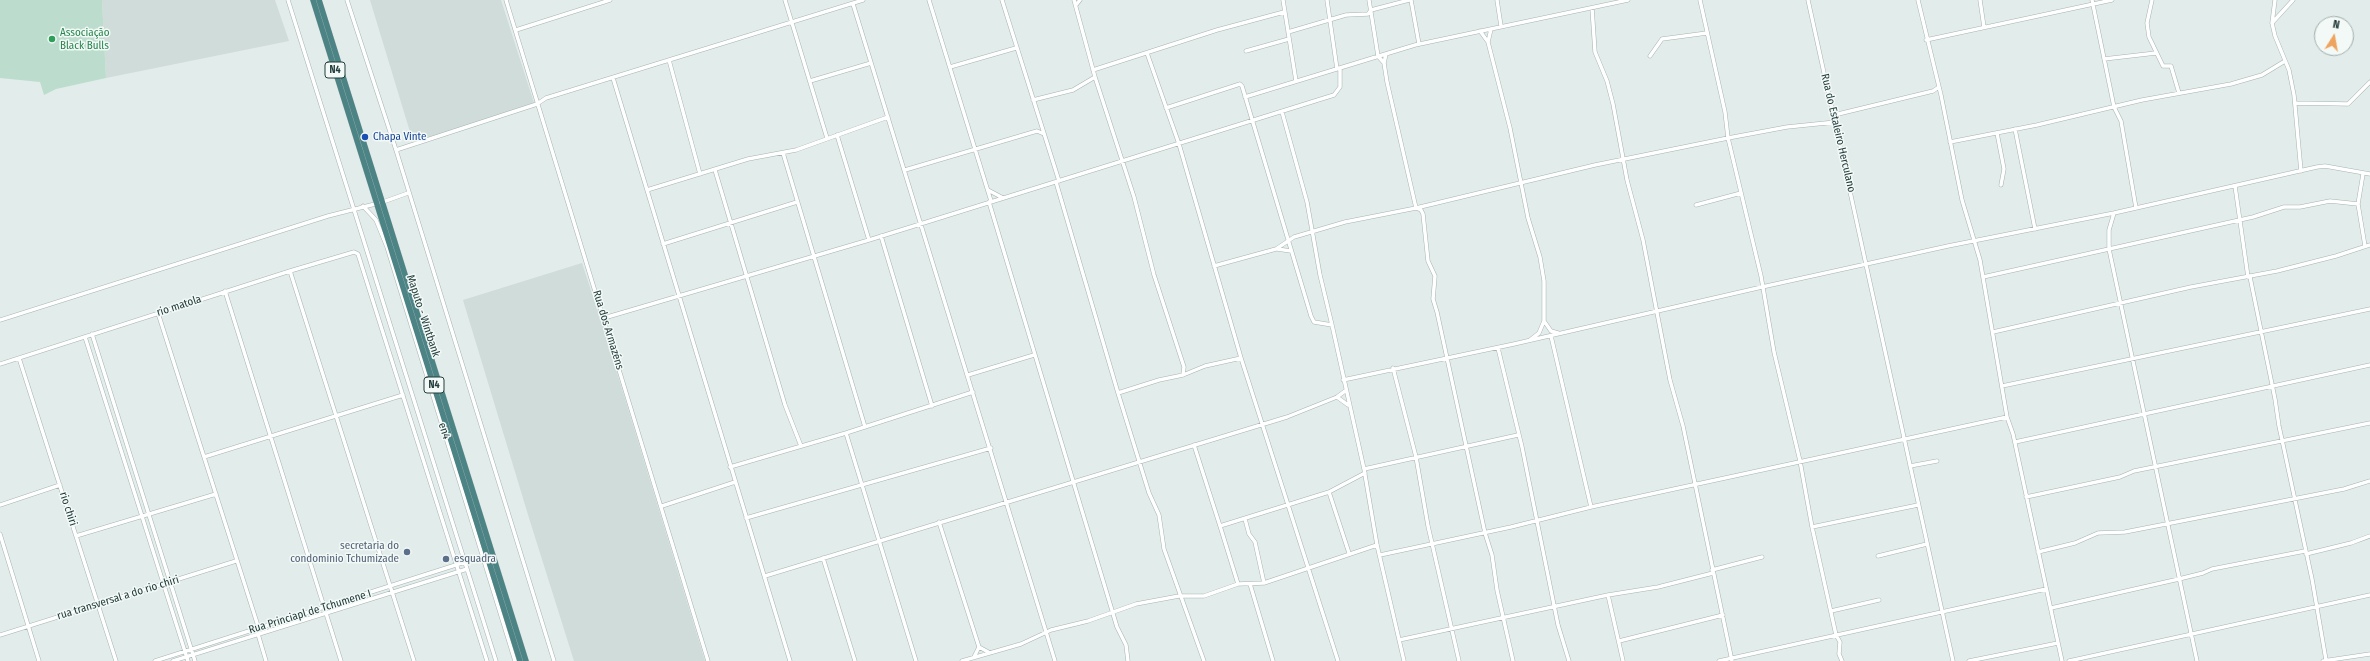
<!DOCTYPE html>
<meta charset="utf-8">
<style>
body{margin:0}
#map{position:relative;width:2370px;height:661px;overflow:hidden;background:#e2ecea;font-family:"Fira Sans Condensed",sans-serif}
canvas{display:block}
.north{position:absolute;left:2314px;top:16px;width:40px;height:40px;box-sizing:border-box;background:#f3f9f7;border:1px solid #a0aeac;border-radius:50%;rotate:11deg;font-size:11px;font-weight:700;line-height:16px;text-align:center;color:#233d3c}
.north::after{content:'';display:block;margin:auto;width:14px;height:18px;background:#eea45e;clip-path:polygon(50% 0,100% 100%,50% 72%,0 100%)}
</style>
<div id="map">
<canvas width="2370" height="661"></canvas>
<div class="north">N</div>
</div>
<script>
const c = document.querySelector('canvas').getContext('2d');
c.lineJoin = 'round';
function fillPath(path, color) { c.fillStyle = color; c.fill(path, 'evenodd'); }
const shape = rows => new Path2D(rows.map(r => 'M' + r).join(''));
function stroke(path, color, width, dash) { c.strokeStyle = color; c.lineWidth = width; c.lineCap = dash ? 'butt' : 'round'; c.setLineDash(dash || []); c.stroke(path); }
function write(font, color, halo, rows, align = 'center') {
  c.font = font + ' "Fira Sans Condensed",sans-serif'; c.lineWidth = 3; c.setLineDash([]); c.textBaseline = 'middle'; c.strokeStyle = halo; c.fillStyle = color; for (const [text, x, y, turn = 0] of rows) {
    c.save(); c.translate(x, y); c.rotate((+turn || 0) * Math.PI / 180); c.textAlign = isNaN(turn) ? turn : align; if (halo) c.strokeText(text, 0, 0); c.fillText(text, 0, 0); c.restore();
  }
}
fillPath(shape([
 [102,0,275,0,289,41,106,78],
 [370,0,501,0,534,103,414,145],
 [582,263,604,330,705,661,574,661,529,518,463,300]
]), '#d0dcd9');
fillPath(shape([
 [0,0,102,0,106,78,56,89,44,95,40,82,0,78]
]), '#bcddcd');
const minor = shape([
 [288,0,496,661],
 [347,0,396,150,554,661],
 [506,0,708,661],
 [785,0,827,138],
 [929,0,991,201],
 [1002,0,1059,181],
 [1074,0,1095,77,1134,197,1154,275,1184,367,1183,375],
 [1283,0,1296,81],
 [1327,0,1337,69],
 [1369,0,1378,56,1384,63],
 [1411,0,1419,44],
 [1497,0,1501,26],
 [1700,0,1725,112,1728,138,1787,127,1836,122],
 [1808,0,1953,661],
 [1918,0,1941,95,1962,200,1980,260,2007,417,2013,434,2062,661],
 [1980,0,1984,27],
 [2092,0,2114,107,2121,121,2136,208],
 [2152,0,2147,23,2149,37,2163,66,2171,66,2179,93],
 [2275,0,2272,23,2275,36,2289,70,2294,95,2301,171],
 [853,4,1055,661],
 [1076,5,1080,0],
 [1592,8,1595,52,1607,81,1613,104,1627,180,1643,240,1670,380,1683,426,1732,661],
 [2272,23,2293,0],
 [1491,29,1488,42,1510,128,1528,218,1540,257,1544,281,1544,321,1551,331,1558,333],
 [516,30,610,0],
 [1480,31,1488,42],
 [1288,32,1346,15,1368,14,1371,10,1409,0],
 [1926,40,2112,0],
 [1246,51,1289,39],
 [1147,53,1179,144,1241,358,1338,661],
 [1386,54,1384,63,1387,82,1416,208,1421,210,1423,214,1428,261,1435,276,1433,299,1437,312,1485,533,1492,555,1497,590,1513,661],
 [1650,56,1662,39,1707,33],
 [2104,59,2156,53],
 [669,60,700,174],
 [950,67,1016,48],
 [1093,70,1217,30,1284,12],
 [613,78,790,661],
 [810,81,871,63],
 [1245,97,1415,45,1628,0],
 [1033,100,1073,90,1095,77],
 [2295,103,2348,104,2370,82],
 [1166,108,1240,84,1242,86,1311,316,1314,322,1332,325,1364,469,1377,545,1404,661],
 [1282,112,1307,202,1320,275,1332,325],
 [1834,115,1933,91,1939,87],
 [2015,129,2035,229],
 [1997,133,2004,169,2001,185],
 [837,135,869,240],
 [1950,142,2037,125,2142,100,2231,84,2262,75,2285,61],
 [396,150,537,104,546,98,863,0],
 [783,153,865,427],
 [715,170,785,405,801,446],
 [905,170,1037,131,1044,134],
 [2363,174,2358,204,2365,246],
 [1056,182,1118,393,1149,493,1159,515,1164,549,1204,661],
 [2235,186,2248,277],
 [647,190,748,159,796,150,888,117],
 [988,190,1003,198],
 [989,202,1117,627,1126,645,1128,661],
 [1696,205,1741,193],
 [363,206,376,220,387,247,515,661],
 [881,236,932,406],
 [663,244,797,202],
 [1277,249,1291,251],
 [1214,266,1276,249,1294,237,1345,222,1416,208,1595,165,1728,138,1761,276,1774,352,1800,461,1812,527,1836,635,1840,642,1839,654,1842,661],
 [290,271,414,661],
 [1983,277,2109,249,2109,230,2114,213],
 [2250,277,2275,399,2279,426,2312,579,2326,660],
 [225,291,341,661],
 [158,313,258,626,258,634,266,661],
 [604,318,869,240,1334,95,1340,87,1340,68],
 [0,320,328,216,383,202,408,193],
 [1993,332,2191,287,2277,271,2336,256,2370,245],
 [92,334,195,661],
 [1551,336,1591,507,2007,417],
 [85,337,188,661],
 [1530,340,1539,333,1544,321],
 [1498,348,1522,447,1558,625,1569,661],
 [19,358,116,661],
 [0,364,290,271,354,252,358,254,487,661],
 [1393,368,1416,457,1428,526,1459,661],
 [968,375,1034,355],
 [1343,380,1514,344,1762,287,1948,246,2114,213,2317,167,2325,166,2370,174],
 [2002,386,2370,309],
 [1118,393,1159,380,1183,375,1205,366,1241,358],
 [1337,397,1348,405],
 [846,433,916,661],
 [2015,442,2370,365],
 [1194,445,1220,526,1329,492],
 [204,457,403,395],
 [1910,466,1937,461],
 [730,467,846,433,973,392],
 [1364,469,1518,435],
 [2026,497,2120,477,2134,471,2370,423],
 [0,505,60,485],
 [662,506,735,482],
 [746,518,991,448],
 [1245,519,1249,534,1255,542,1264,583],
 [939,522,979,647,974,657],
 [1220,526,1238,584],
 [1812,527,1918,505],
 [0,534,39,661],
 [76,536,216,494],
 [2038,552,2075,543,2098,533,2125,532,2166,524,2344,489,2370,481],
 [1349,553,1329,492,1365,473],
 [2306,554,2351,543,2370,536],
 [1380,555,1511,527,1591,507],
 [1878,556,1927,544],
 [823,558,855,661],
 [1712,570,1762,557],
 [765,576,1287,417,1337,397,1345,391],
 [1250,584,1273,661],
 [1608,595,1658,587,1713,573],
 [2051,608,2179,579,2203,573,2212,569,2305,551],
 [1831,611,1879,600],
 [0,635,236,561],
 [1399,640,1608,595,1623,661],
 [1619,641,1723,615],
 [979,647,990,653],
 [155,661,465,562],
 [173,661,467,569],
 [962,661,1021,644,1051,630,1088,621,1136,604,1179,596,1204,596,1238,584,1264,583,1377,545],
 [1719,661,2046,589],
 [1969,661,2058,643],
 [2069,661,2370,595],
 [2197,661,2109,249,2253,217,2284,207,2300,207,2330,201,2358,204],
 [2323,661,2370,654]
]);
const trunk = shape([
 [313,0,520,661],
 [319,0,526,661]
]);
stroke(minor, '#a5b4b2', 4.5);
stroke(trunk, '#c1c9c8', 6);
stroke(minor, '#fff', 3.5);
stroke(trunk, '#4c8384', 5.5);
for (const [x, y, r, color] of [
 [52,39,4,"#2e9e5b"],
 [365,137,4,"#1a4fb4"],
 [407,552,4,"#5c6f8a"],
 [446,559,4,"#5c6f8a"]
]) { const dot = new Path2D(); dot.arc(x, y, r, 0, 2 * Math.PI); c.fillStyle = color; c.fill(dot); stroke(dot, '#f3f9f7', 1.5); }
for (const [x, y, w] of [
 [335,70,20],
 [434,385,20]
]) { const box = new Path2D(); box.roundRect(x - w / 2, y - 8, w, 16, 3); c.fillStyle = '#f3f9f7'; c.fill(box); stroke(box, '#233d3c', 1); }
write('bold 10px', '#233d3c', null, [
 ["N4",335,70],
 ["N4",434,385]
]);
write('11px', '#27864d', '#f3f9f7', [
 ["Associação",60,33],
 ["Black Bulls",60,46]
], 'left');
write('11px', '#233d3c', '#f3f9f7', [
 ["Rua do Estaleiro Herculano",1838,133,77],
 ["rio matola",179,306,-18],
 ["Maputo - Wintbank",423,316,72],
 ["Rua dos Armazéns",608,330,73],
 ["en4",444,431,72],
 ["rio chiri",68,509,72],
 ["rua transversal a do rio chiri",118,598,-17],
 ["Rua Princiapl de Tchumene I",310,612,-17]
]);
write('11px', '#164399', '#f3f9f7', [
 ["Chapa Vinte",373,137]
], 'left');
write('11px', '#4e5e75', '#f3f9f7', [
 ["secretaria do",399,546],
 ["condominio Tchumizade",399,559],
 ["esquadra",454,559,"left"]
], 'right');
</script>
